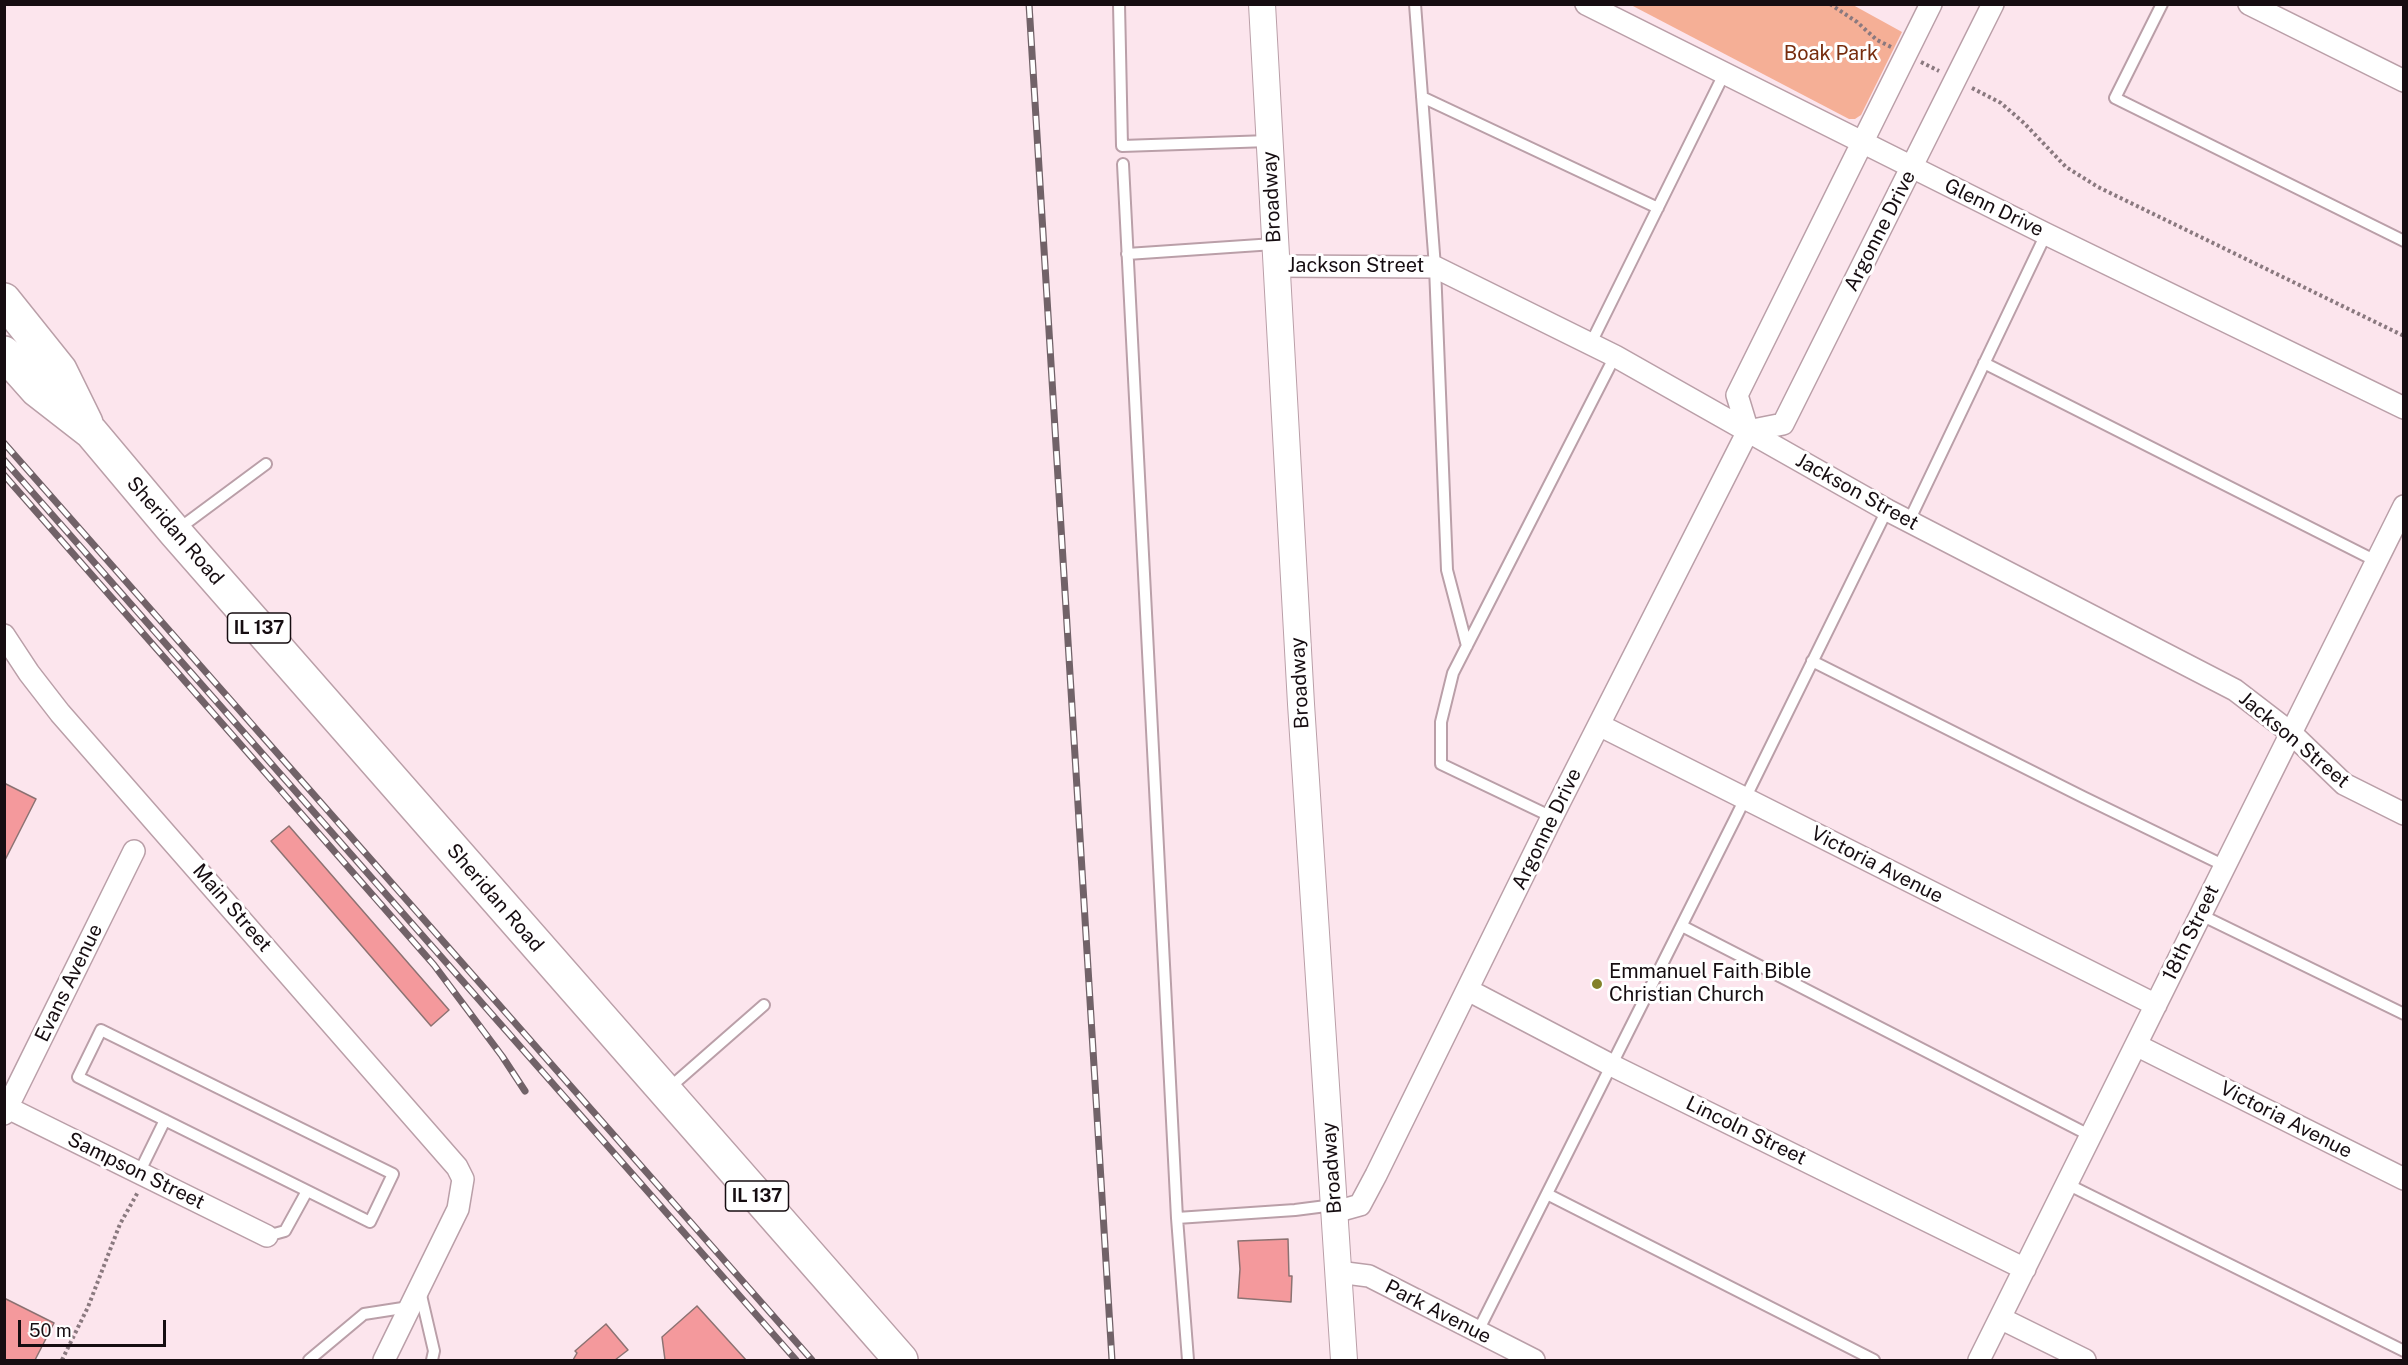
<!DOCTYPE html>
<style>
body{margin:0}
#map{position:relative;width:2408px;height:1365px;overflow:hidden;background:#fce5ed;font-family:"Public Sans",sans-serif}
canvas{display:block}
.frame{position:absolute;inset:0;border:6px solid #160d11;pointer-events:none}
.scale{position:absolute;left:18px;top:1320px;width:148px;height:27px;box-sizing:border-box;border:3px solid #160d11;border-top:0;padding-left:8px;font-size:18px;line-height:21px;white-space:nowrap;color:#160d11;-webkit-text-stroke:4px #fff;paint-order:stroke}
</style>
<div id="map">
<canvas width="2408" height="1365"></canvas>
<div class="frame"></div>
<div class="scale">50 m</div>
</div>
<script>
const c = document.querySelector('canvas').getContext('2d');
c.lineJoin = 'round';
function fillPath(path, color) { c.fillStyle = color; c.fill(path, 'evenodd'); }
const shape = rows => new Path2D(rows.map(r => 'M' + r).join(''));
function stroke(path, color, width, dash) { c.strokeStyle = color; c.lineWidth = width; c.lineCap = dash ? 'butt' : 'round'; c.setLineDash(dash || []); c.stroke(path); }
function write(font, color, halo, rows, align = 'center') {
  c.font = font + ' "Public Sans",sans-serif'; c.lineWidth = 6; c.setLineDash([]); c.textBaseline = 'middle'; c.strokeStyle = halo; c.fillStyle = color; for (const [text, x, y, turn = 0] of rows) {
    c.save(); c.translate(x, y); c.rotate((+turn || 0) * Math.PI / 180); c.textAlign = isNaN(turn) ? turn : align; if (halo) c.strokeText(text, 0, 0); c.fillText(text, 0, 0); c.restore();
  }
}
fillPath(shape([
 [1631,5,1853,5,1902,32,1861,115,1855,119,1849,119]
]), '#f5af96');
const building = shape([
 [4,783,36,799,4,862,4,783],
 [289,826,449,1010,431,1026,271,841,289,826],
 [1288,1239,1289,1276,1292,1276,1291,1302,1238,1298,1240,1269,1238,1241,1288,1239],
 [4,1298,54,1323,35,1360,4,1360,4,1298],
 [697,1306,746,1360,665,1360,662,1337,697,1306],
 [606,1324,628,1350,615,1360,573,1360,577,1353,575,1351,606,1324]
]);
fillPath(building, '#f4999c');
stroke(building, '#8c7272', 1.5);
const service = shape([
 [1119,4,1122,146,1269,141],
 [1415,4,1435,267,1447,570,1467,646],
 [2162,4,2115,98,2404,241],
 [1422,97,1658,208],
 [1123,164,1177,1218,1188,1360],
 [1127,254,1274,244],
 [1590,345,1724,74],
 [1984,363,2376,561],
 [1909,521,2046,234],
 [177,530,266,464],
 [1812,661,2083,797,2225,866],
 [1552,817,1441,764,1441,722,1453,673,1615,356],
 [2201,915,2404,1014],
 [1682,926,2091,1136],
 [101,1030,393,1174,370,1222,78,1077,101,1030],
 [668,1089,764,1005],
 [139,1173,165,1120],
 [2067,1184,2404,1351],
 [1547,1194,1874,1360],
 [1177,1218,1295,1210,1334,1205],
 [267,1236,285,1231,307,1191],
 [420,1291,434,1351,432,1360],
 [1477,1333,1735,819,1887,510],
 [309,1360,364,1314,409,1307]
]);
const minor = shape([
 [1586,4,2046,234,2404,408],
 [2249,4,2404,81],
 [1276,266,1435,267,1615,356,1887,510,2235,690,2291,733,2344,784,2404,814],
 [1748,431,1783,424,1993,4],
 [4,635,29,673,60,713,457,1167,463,1179,458,1209,384,1360],
 [1599,725,2156,1005],
 [1468,990,1611,1065,2025,1269],
 [2136,1045,2404,1179],
 [4,1106,267,1236],
 [4,1114,134,851],
 [1335,1212,1360,1205,1376,1175,1552,817,1748,431,1737,395,1931,4],
 [1338,1272,1369,1276,1534,1360],
 [2000,1318,2085,1360],
 [1979,1360,2404,506]
]);
const tertiary = shape([
 [1262,4,1301,704,1344,1360]
]);
const trunk = shape([
 [4,300,60,370,86,423],
 [4,353,37,390,91,432,175,532,901,1360]
]);
stroke(service, '#ba9fa8', 14);
stroke(minor, '#ba9fa8', 24);
stroke(tertiary, '#ba9fa8', 28);
stroke(trunk, '#ba9fa8', 36);
stroke(shape([
 [1830,4,1857,22,1877,40,1891,47],
 [1921,62,1939,71],
 [1972,88,2001,103,2024,123,2066,167,2098,187,2404,336],
 [62,1360,88,1307,120,1224,138,1192]
]), '#8a797f', 4, [3, 3]);
stroke(service, '#fff', 10);
stroke(minor, '#fff', 21);
stroke(tertiary, '#fff', 26);
stroke(trunk, '#fff', 33);
const rail = shape([
 [1029,4,1112,1360],
 [4,443,812,1360],
 [4,460,796,1360],
 [4,475,434,965,502,1056,525,1091]
]);
stroke(rail, '#716268', 7);
stroke(rail, '#fff', 4.5, [14]);
for (const [x, y, r, color] of [
 [1597,984,6,"#838129"]
]) { const dot = new Path2D(); dot.arc(x, y, r, 0, 2 * Math.PI); c.fillStyle = color; c.fill(dot); stroke(dot, '#fff', 2); }
for (const [x, y, w] of [
 [259,628,63],
 [757,1196,63]
]) { const box = new Path2D(); box.roundRect(x - w / 2, y - 15, w, 30, 4.5); c.fillStyle = '#fff'; c.fill(box); stroke(box, '#160d11', 1.5); }
write('bold 18px', '#160d11', null, [
 ["IL 137",259,628],
 ["IL 137",757,1196]
]);
write('20px', '#772d0e', '#fff', [
 ["Boak Park",1831,54]
]);
write('20px', '#160d11', '#fff', [
 ["Broadway",1272,197,-93],
 ["Glenn Drive",1994,208,26],
 ["Argonne Drive",1880,231,-63],
 ["Jackson Street",1356,266],
 ["Jackson Street",1857,492,29],
 ["Sheridan Road",175,531,49],
 ["Broadway",1300,683,-93],
 ["Jackson Street",2294,740,40],
 ["Argonne Drive",1547,829,-64],
 ["Victoria Avenue",1877,865,27],
 ["Sheridan Road",495,898,49],
 ["Main Street",232,908,49],
 ["18th Street",2191,933,-64],
 ["Evans Avenue",69,983,-64],
 ["Victoria Avenue",2286,1120,27],
 ["Lincoln Street",1746,1131,26],
 ["Broadway",1332,1168,-94],
 ["Sampson Street",136,1171,26],
 ["Park Avenue",1438,1312,27]
]);
write('20px', '#160d11', '#fff', [
 ["Emmanuel Faith Bible",1609,972],
 ["Christian Church",1609,995]
], 'left');
</script>
